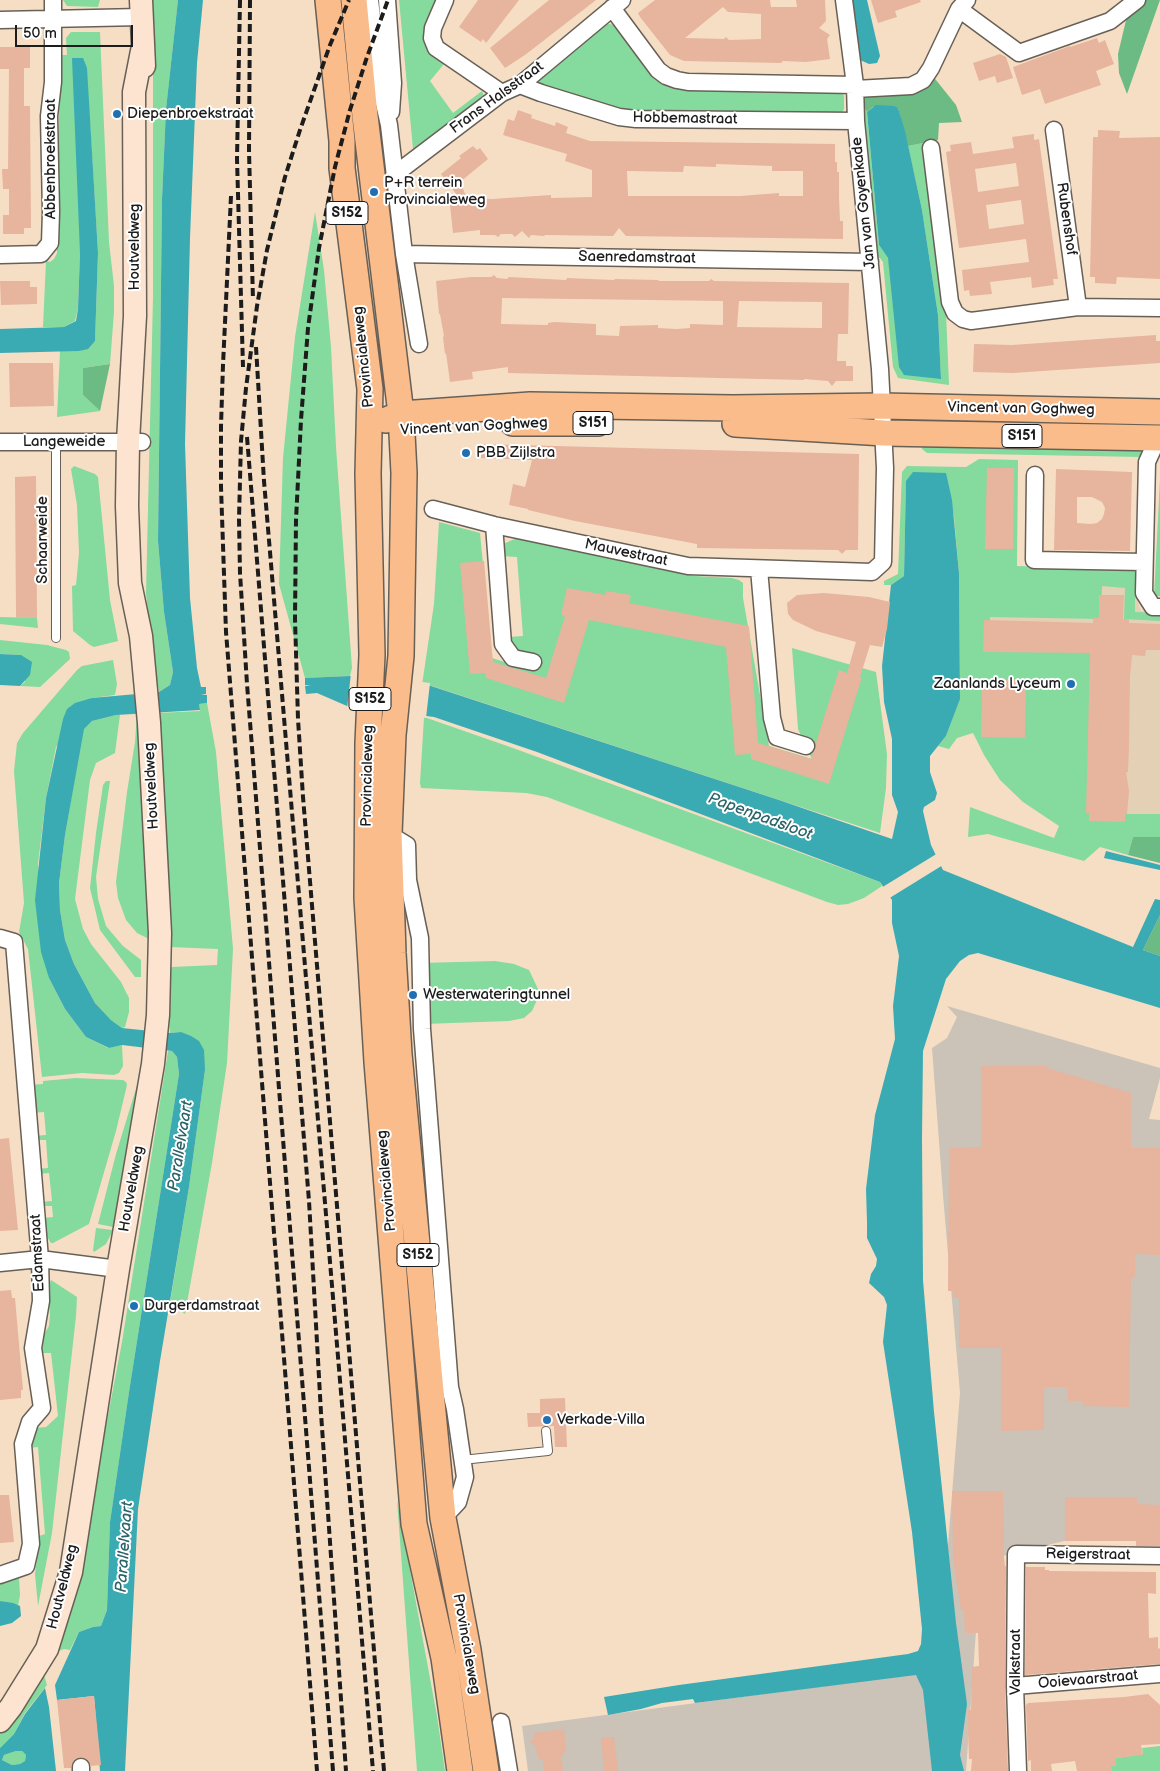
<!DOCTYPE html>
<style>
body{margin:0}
#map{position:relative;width:1160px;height:1771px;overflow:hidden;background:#f6dec5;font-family:"Balsamiq Sans",sans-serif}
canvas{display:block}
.scale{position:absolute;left:15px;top:25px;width:118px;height:22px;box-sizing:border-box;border:2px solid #1c1c1c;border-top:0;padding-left:6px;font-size:15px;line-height:18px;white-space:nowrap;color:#1c1c1c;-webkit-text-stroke:4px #fff;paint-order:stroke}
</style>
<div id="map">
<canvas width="1160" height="1771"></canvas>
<div class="scale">50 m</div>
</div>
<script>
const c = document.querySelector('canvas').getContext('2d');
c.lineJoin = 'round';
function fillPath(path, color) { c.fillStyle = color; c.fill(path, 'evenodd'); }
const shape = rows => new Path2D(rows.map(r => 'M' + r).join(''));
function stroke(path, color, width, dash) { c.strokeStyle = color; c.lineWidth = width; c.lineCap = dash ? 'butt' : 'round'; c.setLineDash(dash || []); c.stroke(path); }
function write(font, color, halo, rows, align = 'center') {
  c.font = font + ' "Balsamiq Sans",sans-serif'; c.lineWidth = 4; c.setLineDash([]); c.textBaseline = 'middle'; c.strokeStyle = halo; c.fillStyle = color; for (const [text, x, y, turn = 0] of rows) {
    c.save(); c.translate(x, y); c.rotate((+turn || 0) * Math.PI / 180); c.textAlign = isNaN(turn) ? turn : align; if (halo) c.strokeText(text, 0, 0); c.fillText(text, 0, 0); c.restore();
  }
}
fillPath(shape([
 [1128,575,1141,611,1160,612,1160,832,1082,832,981,615]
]), '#e4d0b4');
fillPath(shape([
 [947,1006,1160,1068,1160,1078,1149,1119,1160,1120,1160,1518,981,1561,966,1771,528,1771,522,1726,938,1671,960,1393,943,1195,932,1048,947,1038,957,1017]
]), '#cbc2b8');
fillPath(shape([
 [63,0,100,0,98,7,67,6],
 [153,0,178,0,166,109,162,199,158,541,164,612,173,672,170,685,159,692,151,643,146,593,153,297],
 [399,0,440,0,423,41,444,64,430,81,453,113,482,91,484,96,413,149],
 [604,23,614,25,620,29,655,77,841,91,844,96,844,109,842,113,634,114,538,85,538,80],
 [71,32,100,32,109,242,114,286,114,312,110,364,83,368,83,395,100,411,57,417,60,351,79,351,95,341,98,253,90,123,80,253,78,308,75,321,64,327,43,327,46,261,50,262,54,259,57,253,60,55,67,55,66,38],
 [860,100,867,112,879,245,888,258,941,379,938,315,922,210,908,146,923,143,946,313,949,385,898,378,893,367,883,262,880,258,876,257],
 [315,212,324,270,331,347,336,447,352,668,350,676,305,678,279,584,283,458,295,337],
 [923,440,1145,445,1140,457,927,453,922,449],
 [979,459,1018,460,1017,566,1135,569,1135,612,1160,613,1160,621,1124,619,1125,588,1102,586,1101,619,990,617,989,644,1090,649,1118,814,1160,814,1160,837,1133,837,1128,855,1100,847,1084,861,988,834,968,837,970,807,1054,838,1059,826,1023,802,1000,780,984,755,973,733,957,738,949,749,938,746,946,736,960,698,959,573,954,517,945,473,906,481,904,576,891,585,884,585,884,581,898,574,902,472,907,466,966,467],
 [74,466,95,474,98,477,110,600,118,641,94,647,90,645,73,631,72,586,76,585,79,553,77,505,71,469],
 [1160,479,1160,596,1154,596],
 [439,522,480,533,492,658,533,671,538,654,509,648,508,637,523,636,517,557,500,556,503,544,517,538,695,576,732,578,739,580,743,583,743,598,769,746,812,759,798,729,792,648,876,672,887,754,886,788,880,833,432,686,422,685,434,604],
 [0,617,37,618,38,628,0,624],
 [0,640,47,645,66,650,69,652,70,659,40,687,20,686,25,682,21,655,0,654],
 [113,660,117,684,115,695,92,698,56,747,46,798,38,864,49,978,65,1009,86,1037,108,1048,122,1045,123,1066,119,1073,114,1075,82,1073,42,1077,28,949,19,932,24,903,14,771,17,743,23,733,77,670,82,666],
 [207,703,216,752,233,949,227,1063,212,1163,185,1314,170,1303,189,1187,205,1070,181,1032,170,1033,169,1019,171,967,217,965,218,949,170,947,158,713,200,711,199,704],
 [137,713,141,741,151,940,137,933,126,920,118,898,116,882,127,792,135,742],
 [116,715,120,715,115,753,96,763,90,780,75,899,83,929,91,944,121,982,129,998,129,1012,125,1027,122,1028,111,1020,95,1003,74,964,65,940,60,910,59,883,65,835,83,729,92,721],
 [424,717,513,748,880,882,882,886,864,898,848,904,838,905,827,902,547,797,526,793,421,788,420,783],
 [106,781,110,781,96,877,98,899,106,926,123,946,141,960,141,977,135,977,100,930,90,888,96,833,103,785],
 [495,961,514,964,529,970,538,989,537,1000,532,1011,524,1018,509,1021,424,1024,421,963],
 [168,1051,172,1051,177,1057,179,1074,129,1392,110,1522,107,1610,101,1626,93,1627,79,1632,70,1650,64,1649,53,1653,99,1463,122,1342],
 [75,1078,123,1080,126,1082,127,1085,116,1131,89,1224,53,1243,51,1243,45,1234,42,1218,53,1217,52,1206,41,1206,40,1202,52,1201,49,1173,38,1174,37,1169,48,1168,46,1140,34,1140,34,1136,46,1135,44,1112,31,1113,29,1085,43,1084,43,1081],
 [138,1082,140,1087,113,1227,98,1224,116,1154],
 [96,1228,113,1230,106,1244,94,1252,93,1250],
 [51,1280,77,1297,76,1316,52,1533,38,1606,35,1574,37,1558,36,1537,45,1534,38,1447,28,1448,34,1428,46,1427,58,1416,51,1353,42,1353,42,1338,49,1326,50,1315,48,1286],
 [397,1500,437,1716,445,1771,417,1771],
 [19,1578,20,1595,18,1606,0,1601,0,1580],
 [44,1675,47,1685,25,1713,14,1734,0,1748,0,1732],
 [1160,1746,1160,1771,1111,1771,1111,1766,1116,1765,1116,1758,1143,1754,1142,1748],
 [16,1751,22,1751,26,1755,25,1761,20,1764,12,1765,2,1760,4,1755]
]), '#85da9d');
fillPath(shape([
 [1136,0,1160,0,1127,94,1119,73,1118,54,1127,16],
 [932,75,956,105,962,122,939,123,938,140,908,146,898,108,873,107,867,112,860,100,866,92],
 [110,364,100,411,83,395,83,368],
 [1133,837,1160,837,1160,863,1128,855],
 [1160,915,1160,956,1143,950]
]), '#6cba84');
fillPath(shape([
 [178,0,203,0,197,63,190,238,185,444,190,598,197,668,201,687,206,687,206,694,201,695,207,695,207,703,199,704,200,710,116,715,92,721,84,729,65,835,59,883,60,910,65,940,74,964,95,1003,111,1020,122,1028,170,1033,181,1032,191,1036,199,1041,204,1050,205,1070,189,1187,160,1361,138,1509,125,1771,100,1771,94,1696,57,1700,55,1685,79,1632,93,1627,101,1626,107,1610,110,1522,129,1392,179,1074,177,1057,172,1051,122,1045,109,1048,86,1037,65,1009,49,978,41,952,35,900,46,798,63,719,67,709,75,703,92,698,159,692,170,685,173,672,164,612,158,541,162,199,166,109],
 [852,0,867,0,880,56,877,63,869,64,860,60],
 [72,58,83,58,87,68,98,253,95,341,88,349,79,351,0,353,0,329,64,327,76,321,78,309,80,253],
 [876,105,894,106,898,108,905,131,922,210,938,315,941,379,904,375,899,367,888,258,879,245,867,112],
 [913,472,946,473,952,500,959,573,960,699,946,736,930,756,930,772,937,793,935,800,924,807,923,811,931,845,943,870,1133,947,1155,899,1160,900,1160,915,1143,950,1160,956,1160,1008,978,953,969,955,960,961,946,979,923,1051,922,1138,923,1280,934,1412,956,1623,967,1704,960,1755,964,1771,932,1771,923,1690,916,1675,695,1703,693,1699,662,1703,641,1709,608,1715,604,1697,679,1685,908,1654,918,1651,921,1644,922,1629,912,1532,883,1342,887,1305,884,1297,869,1283,871,1274,876,1266,877,1259,867,1238,867,1222,866,1189,875,1115,895,1039,893,1006,899,956,892,923,892,900,880,882,537,752,434,717,347,706,317,693,306,694,305,686,311,685,305,685,305,678,350,676,431,686,779,800,892,839,898,812,892,795,892,739,884,702,882,666,891,585,904,576,906,481],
 [0,654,21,655,32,662,30,675,20,686,0,685],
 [1106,851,1160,865,1160,870,1104,858],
 [0,1601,13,1603,20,1606,21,1616,12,1623,0,1626],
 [45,1688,49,1707,56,1771,0,1771,0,1748,14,1734,25,1714],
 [16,1751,22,1751,26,1755,25,1761,20,1764,12,1765,2,1760,4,1755]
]), '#3aabb3');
fillPath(shape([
 [351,673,430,683,426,718,347,709],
 [938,853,943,865,888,899,881,888]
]), '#f6dec5');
fillPath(shape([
 [478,0,519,0,486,43,483,39,481,42,459,27],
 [549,0,596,0,525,55,505,68,490,48],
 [655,0,770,0,771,7,797,7,796,0,825,0,826,21,819,28,830,35,827,39,830,59,806,62,783,61,781,63,684,61,670,55,640,17,638,13],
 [723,7,728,12,761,14,761,39,729,40,726,37,724,39,685,38],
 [871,0,920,0,921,2,895,11,897,17,878,23],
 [1097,38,1099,43,1105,40,1114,64,1096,71,1101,85,1045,104,1040,89,1022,95,1013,67,1070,46,1070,47],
 [0,47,30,47,30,68,24,68,24,106,30,106,31,228,24,228,24,234,3,234,3,215,9,215,9,189,3,189,2,169,8,169,9,69,0,69],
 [1000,54,1006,57,1013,78,997,83,995,76,979,81,973,63],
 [518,110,532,115,531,118,555,126,556,122,568,127,566,133,590,141,835,144,835,162,837,162,837,172,839,172,839,197,840,221,843,221,843,239,626,236,619,228,613,236,545,235,544,236,531,235,529,238,522,231,515,237,512,234,501,234,498,237,495,235,480,235,480,230,453,233,450,205,463,203,441,174,461,158,459,156,473,146,477,150,480,148,488,159,460,182,467,198,492,199,551,195,551,198,592,197,592,170,565,161,567,154,503,135,508,119,514,121],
 [716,164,772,166,772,171,803,171,803,196,779,196,779,193,740,196,628,196,627,171,683,172,684,166,716,167],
 [1098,130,1120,131,1119,138,1160,137,1160,279,1117,277,1116,284,1095,283,1095,277,1090,277,1093,137,1098,137],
 [1034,134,1034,140,1039,139,1058,279,1053,279,1054,285,1032,288,1031,277,990,282,992,294,970,296,969,290,964,291,962,270,1029,262,1026,239,959,248,946,152,951,151,950,145,971,142,973,154,1014,148,1012,137],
 [1016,163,1019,186,978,192,975,169],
 [1021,200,1024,224,989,229,986,205],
 [494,275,497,278,507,279,509,277,566,280,567,278,614,280,615,279,658,280,659,281,709,281,711,279,714,281,849,283,848,334,838,334,837,361,846,361,846,366,853,366,853,381,836,381,832,386,828,381,804,379,804,380,508,373,508,367,472,372,473,379,450,382,446,353,445,354,443,337,444,336,440,314,439,314,436,281,471,277,491,277],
 [502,298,723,301,723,325,690,324,690,328,676,329,658,328,658,325,620,326,619,336,596,335,596,324,554,322,548,323,548,325,501,324],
 [739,301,822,302,822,328,737,327],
 [0,281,30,281,30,287,37,287,37,304,1,305],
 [1156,335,1156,341,1160,341,1160,363,1013,373,973,372,974,344,1012,345],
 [9,363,53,363,54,406,10,407],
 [479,444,859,454,858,550,846,550,842,554,838,550,697,548,697,544,575,521,528,510,528,509,509,505,513,484,525,487,532,460,478,458],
 [987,468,1014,468,1013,549,985,549],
 [1056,469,1132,472,1130,551,1054,550],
 [1077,497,1092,497,1102,502,1105,508,1104,514,1102,519,1097,523,1091,524,1077,523],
 [36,476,37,618,16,618,15,477],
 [484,561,493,662,546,678,565,616,561,615,567,588,606,595,606,591,631,595,629,603,749,626,758,743,811,759,839,670,847,673,856,642,816,631,793,620,788,614,787,603,797,595,824,593,869,597,890,602,887,629,882,647,870,645,860,677,862,677,829,784,751,759,751,754,735,755,726,647,589,620,564,703,486,678,485,673,470,674,460,563],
 [1099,595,1124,595,1123,619,1129,619,1129,623,1160,624,1160,650,1146,650,1145,656,1132,655,1130,676,1129,746,1128,772,1126,772,1129,791,1127,814,1125,814,1125,821,1120,822,1089,821,1089,813,1086,813,1090,653,983,652,984,620,1093,623,1093,618,1099,618],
 [982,679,1026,680,1025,738,981,737],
 [981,1066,1047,1066,1047,1068,1131,1093,1131,1148,1160,1148,1160,1255,1135,1254,1135,1278,1131,1278,1129,1407,1083,1406,1083,1401,1068,1401,1068,1387,1044,1387,1044,1430,1001,1431,1001,1348,959,1348,959,1297,953,1298,953,1291,948,1291,949,1148,981,1147],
 [9,1138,18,1230,0,1231,0,1139],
 [11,1290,12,1298,15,1298,23,1390,21,1390,21,1398,0,1400,0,1291],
 [565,1398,567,1447,555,1447,554,1426,528,1427,527,1413,540,1413,540,1399],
 [952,1491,1003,1491,1004,1557,1005,1566,1006,1566,1005,1686,1008,1771,971,1771,972,1759,969,1759,968,1731,968,1710,971,1710,972,1667,979,1666,978,1633,965,1633,964,1610,961,1610,953,1557],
 [0,1495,9,1495,14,1542,0,1543],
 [1065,1497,1137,1497,1137,1504,1160,1505,1160,1546,1136,1546,1136,1541,1065,1541],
 [1026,1567,1045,1567,1045,1570,1049,1570,1049,1571,1156,1572,1156,1594,1148,1593,1149,1638,1158,1637,1158,1649,1160,1648,1160,1664,1025,1675],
 [1148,1694,1160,1705,1160,1744,1141,1745,1143,1755,1116,1758,1116,1766,1111,1766,1112,1771,1077,1771,1075,1761,1051,1764,1052,1771,1031,1771,1031,1760,1028,1761,1026,1705,1028,1703,1124,1697],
 [94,1696,101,1765,91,1766,86,1759,81,1757,73,1762,71,1768,64,1768,57,1700],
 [564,1729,566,1750,561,1756,563,1771,544,1771,543,1760,539,1760,535,1745,529,1742,534,1739,534,1733],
 [614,1737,618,1771,604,1771,601,1738]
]), '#e7b49d');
const lane = shape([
 [56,638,56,442],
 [462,1460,548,1451,546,1431]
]);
const street = shape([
 [370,0,380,86,389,125,404,254,419,344],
 [387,0,393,83,391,112],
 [445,0,433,28,432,38,436,48,502,93],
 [612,8,658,70,666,76,677,80,688,82,855,85],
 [959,9,1019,53,1110,21,1137,0],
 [0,20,141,17],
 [520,85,541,93,619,117,636,119,856,121],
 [855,89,911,86,923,80,931,68,959,9,967,0],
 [1054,130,1078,307],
 [931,148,950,302,955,313,963,319,971,321,1078,307,1160,308],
 [394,175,502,93,520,85,622,0],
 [404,254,870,262],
 [0,255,41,254,50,243,51,212,49,116,53,82,53,0],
 [1158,438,1147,462,1144,593,1153,607,1160,607],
 [0,442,142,442],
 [1035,475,1034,560,1144,562],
 [433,509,494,525,688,566,872,572,883,562,885,468,880,369,856,121,855,85,844,0],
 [494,525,503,644,513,658,533,662],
 [759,569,772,718,777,737,806,746],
 [389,834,407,845,408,880,420,938,422,1029,450,1387,455,1409,465,1477,458,1502,443,1518],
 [0,938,14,942,40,1259,41,1301,33,1348,42,1408,30,1422,23,1444,31,1544,26,1566,0,1575],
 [0,1263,40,1259,118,1269],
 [1015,1686,1160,1674],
 [501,1722,509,1771],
 [81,1771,81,1767],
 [1018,1771,1015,1686,1016,1554,1160,1556]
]);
const secondary = shape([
 [141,0,144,66],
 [0,1721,11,1707,47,1649,71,1572,118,1269,153,1064,158,1015,160,933,149,723,141,636,130,583,127,506,128,442,135,316,134,92,142,51]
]);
const primary = shape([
 [328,0,342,141,342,168,370,389,368,474,372,655,368,743,367,898,377,1062,414,1524,444,1658,460,1771],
 [354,0,365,116,401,414,404,473,401,656,393,735,389,834,393,953,399,1054,443,1518,468,1650,486,1771],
 [386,420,401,414,530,405,733,408,882,406,1160,412],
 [513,423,598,423],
 [735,424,884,433,1160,438]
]);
stroke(lane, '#686057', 10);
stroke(street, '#686057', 19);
stroke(secondary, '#686057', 25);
stroke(primary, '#686057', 28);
stroke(lane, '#fff', 8);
stroke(street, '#fff', 16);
stroke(secondary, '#fde4d0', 22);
stroke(primary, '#f9bc8a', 25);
stroke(shape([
 [240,0,237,159,243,367],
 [250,0,249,151,253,300],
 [231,196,223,365,221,426,221,487,226,632,317,1771],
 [256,347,264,481,373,1771],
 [247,437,309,1201,321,1413,346,1771],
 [333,1771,247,684,240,573,239,519,241,441,246,388,257,306,267,250,285,177,300,130,330,45,349,0],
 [384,1771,303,797,298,719,295,619,296,520,301,420,308,328,319,248,335,167,350,110,367,57,388,0]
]), '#1c1c1c', 4, [8, 4]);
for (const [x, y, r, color] of [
 [117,114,5,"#1f6fb2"],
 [374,192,5,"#1f6fb2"],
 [466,453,5,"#1f6fb2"],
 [1071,684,5,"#1f6fb2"],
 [413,995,5,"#1f6fb2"],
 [134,1306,5,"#1f6fb2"],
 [547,1420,5,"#1f6fb2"]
]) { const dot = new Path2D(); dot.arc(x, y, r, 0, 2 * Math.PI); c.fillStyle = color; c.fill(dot); stroke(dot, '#fff', 2); }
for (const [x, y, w] of [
 [347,213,42],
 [593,423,40],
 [1022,436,40],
 [370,699,42],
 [418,1255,42]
]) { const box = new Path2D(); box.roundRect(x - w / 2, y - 11.5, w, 23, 4); c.fillStyle = '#fff'; c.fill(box); stroke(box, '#1c1c1c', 1); }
write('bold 14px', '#1c1c1c', null, [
 ["S152",347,213],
 ["S151",593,423],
 ["S151",1022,436],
 ["S152",370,699],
 ["S152",418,1255]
]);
write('15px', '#1c1c1c', '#fff', [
 ["Frans Halsstraat",497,98,-36],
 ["Hobbemastraat",685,119,1],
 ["Abbenbroekstraat",51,159,-90],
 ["Jan van Goyenkade",864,203,-96],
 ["Rubenshof",1066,219,82],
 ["Houtveldweg",135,247,-90],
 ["Saenredamstraat",637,258,1],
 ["Provincialeweg",364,357,-96],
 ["Vincent van Goghweg",1021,409,1],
 ["Vincent van Goghweg",474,427,-3],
 ["Langeweide",64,442],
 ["Schaarweide",43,540,-90],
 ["Mauvestraat",626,553,12],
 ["Provincialeweg",368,776,-89],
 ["Houtveldweg",152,786,-93],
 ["Provincialeweg",387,1181,-95],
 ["Houtveldweg",132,1189,-80],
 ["Edamstraat",38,1253,-93],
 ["Reigerstraat",1088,1555,1],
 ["Houtveldweg",63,1587,-76],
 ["Provincialeweg",466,1644,80],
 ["Valkstraat",1016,1662,-90],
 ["Ooievaarstraat",1088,1680,-5]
]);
write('15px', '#1c1c1c', '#fff', [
 ["Diepenbroekstraat",127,114],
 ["P+R terrein",384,183],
 ["Provincialeweg",384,200],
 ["PBB Zijlstra",476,453],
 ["Zaanlands Lyceum",1061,684,"right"],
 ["Westerwateringtunnel",423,995],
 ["Durgerdamstraat",144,1306],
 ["Verkade-Villa",557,1420]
], 'left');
write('italic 16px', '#2b6468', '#fff', [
 ["Papenpadsloot",760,817,20],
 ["Parallelvaart",181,1146,-81],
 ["Parallelvaart",125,1547,-86]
]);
</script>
